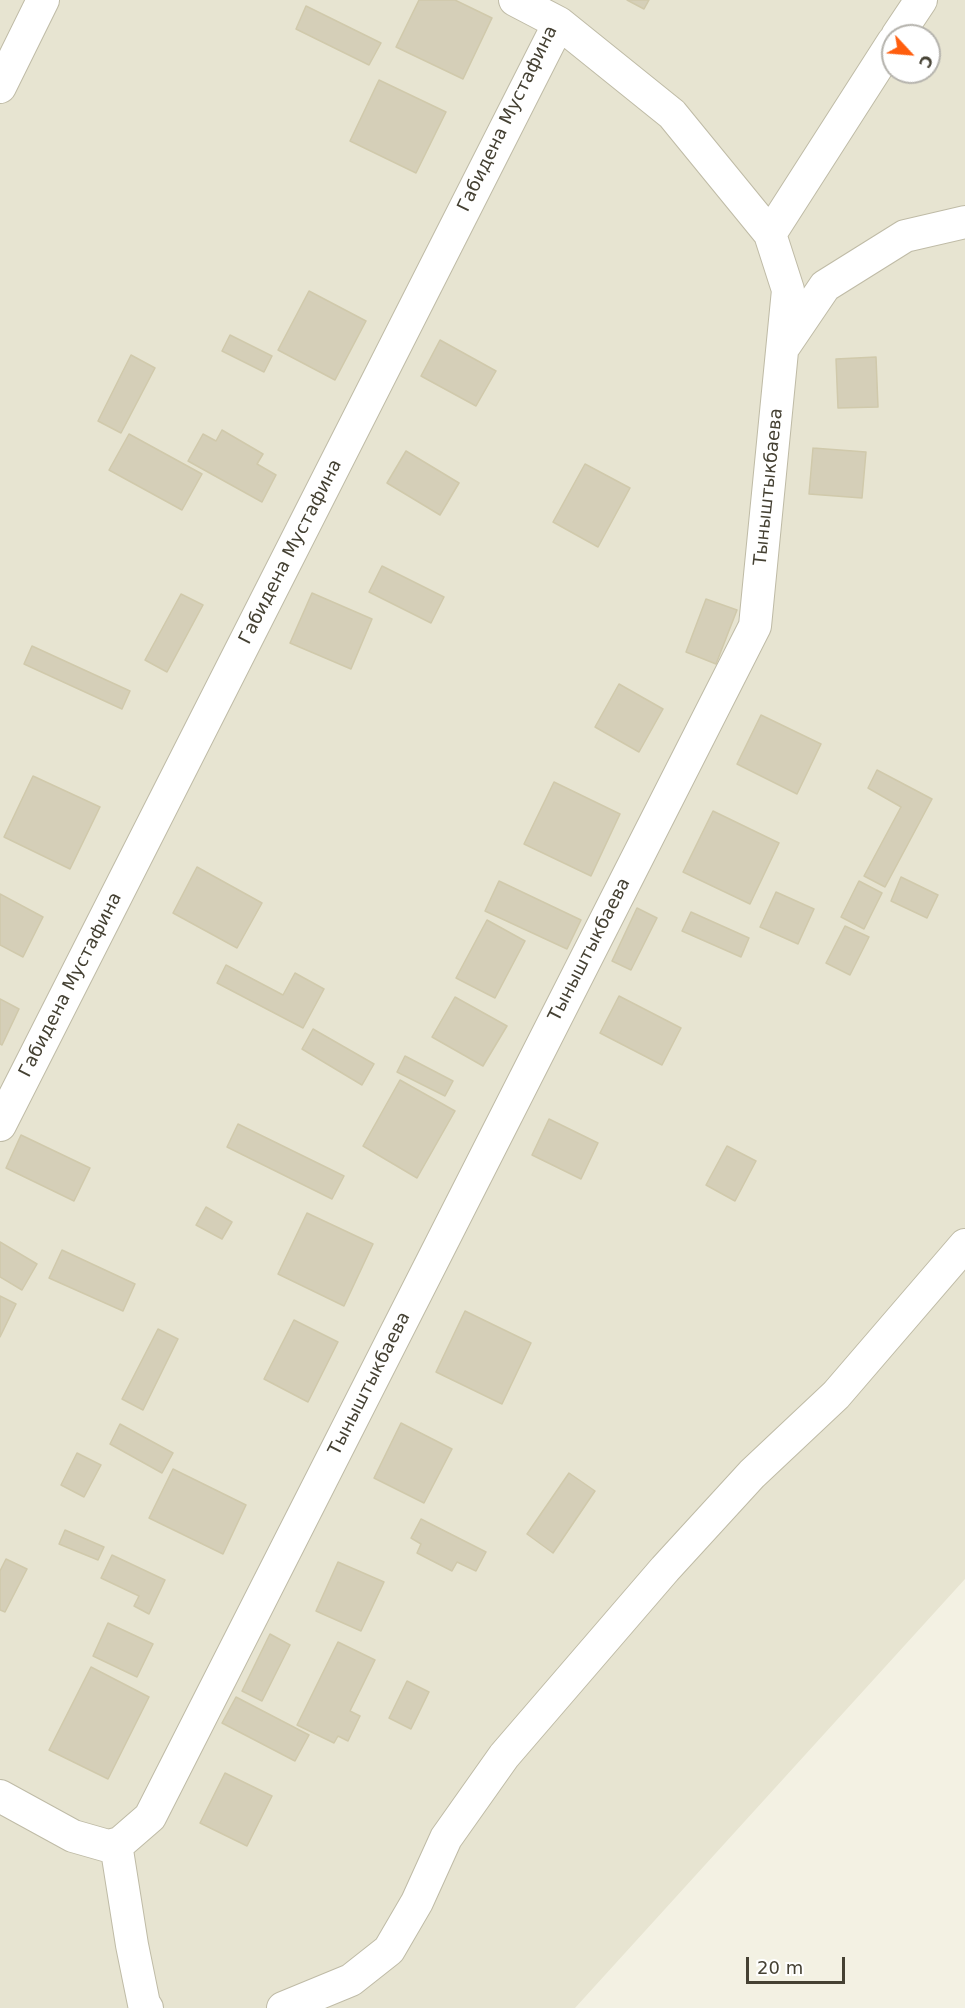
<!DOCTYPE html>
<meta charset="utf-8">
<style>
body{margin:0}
#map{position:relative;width:965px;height:2008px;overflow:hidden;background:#f3f1e3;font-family:"DejaVu Sans",sans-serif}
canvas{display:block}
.north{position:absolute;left:881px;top:24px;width:60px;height:60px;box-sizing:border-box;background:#fff;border:2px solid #b5b3ad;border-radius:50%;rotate:116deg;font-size:16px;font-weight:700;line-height:24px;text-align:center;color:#454133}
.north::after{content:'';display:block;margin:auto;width:21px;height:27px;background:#ff5e0e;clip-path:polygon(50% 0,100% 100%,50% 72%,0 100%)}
.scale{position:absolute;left:746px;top:1957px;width:99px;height:27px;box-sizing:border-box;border:3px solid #454133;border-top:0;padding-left:8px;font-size:18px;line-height:21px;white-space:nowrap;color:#454133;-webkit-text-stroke:4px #fff;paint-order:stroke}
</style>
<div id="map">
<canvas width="965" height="2008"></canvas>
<div class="north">С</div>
<div class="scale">20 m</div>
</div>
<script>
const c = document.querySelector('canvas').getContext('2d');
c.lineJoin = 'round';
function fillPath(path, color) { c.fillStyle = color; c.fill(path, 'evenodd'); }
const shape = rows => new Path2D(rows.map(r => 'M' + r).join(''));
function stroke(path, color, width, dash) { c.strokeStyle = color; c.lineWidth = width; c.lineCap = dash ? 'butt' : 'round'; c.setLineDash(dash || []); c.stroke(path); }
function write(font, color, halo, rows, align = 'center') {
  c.font = font + ' "DejaVu Sans",sans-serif'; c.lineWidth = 4.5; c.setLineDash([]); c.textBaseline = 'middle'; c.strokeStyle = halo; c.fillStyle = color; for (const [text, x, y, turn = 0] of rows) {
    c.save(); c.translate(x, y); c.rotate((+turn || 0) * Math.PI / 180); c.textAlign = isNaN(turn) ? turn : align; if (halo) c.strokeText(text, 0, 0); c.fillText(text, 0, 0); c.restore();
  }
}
fillPath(shape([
 [0,0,965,0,965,1579,575,2008,0,2008],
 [893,36,929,36,929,72,893,72]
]), '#e7e4d1');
const building = shape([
 [419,0,455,0,492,18,463,79,396,47,419,0],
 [627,0,649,0,644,9,627,0],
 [306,6,381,43,369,65,296,29,306,6],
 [379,80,446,112,416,173,350,141,379,80],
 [309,291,366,321,335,380,278,350,309,291],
 [230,335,272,356,264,372,222,351,230,335],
 [440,340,496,371,476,406,421,376,440,340],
 [131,355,155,368,121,433,98,421,131,355],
 [876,357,878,407,838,408,836,359,876,357],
 [222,430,263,454,257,464,276,475,262,502,188,461,203,434,216,441,222,430],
 [129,434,202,474,182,510,109,470,129,434],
 [813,448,866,452,862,498,809,494,813,448],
 [406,451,459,483,440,515,387,483,406,451],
 [585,464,630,488,598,547,553,522,585,464],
 [382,566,444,597,431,623,369,592,382,566],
 [312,593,372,619,351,669,290,643,312,593],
 [181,594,203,605,167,672,145,660,181,594],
 [706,599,737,610,716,664,686,652,706,599],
 [32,646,130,691,122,709,24,664,32,646],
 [619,684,663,709,639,752,595,727,619,684],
 [761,715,821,744,797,794,737,764,761,715],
 [877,770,932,799,885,887,864,876,901,807,868,788,877,770],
 [33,776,100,807,70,869,4,837,33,776],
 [554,782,620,814,591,876,524,844,554,782],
 [713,811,779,843,750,904,683,872,713,811],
 [197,867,262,903,237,948,173,913,197,867],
 [901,877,938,895,927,918,891,901,901,877],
 [499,881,581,920,567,949,485,911,499,881],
 [859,881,882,893,864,929,841,917,859,881],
 [776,892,814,909,798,944,760,927,776,892],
 [0,894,43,917,23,957,0,945,0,894],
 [637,908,657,918,631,970,612,961,637,908],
 [691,912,749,938,741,957,682,931,691,912],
 [487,920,525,941,495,998,456,978,487,920],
 [845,926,869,937,850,975,826,963,845,926],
 [226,965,283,995,295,973,324,989,303,1028,217,983,226,965],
 [619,996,681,1028,662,1065,600,1033,619,996],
 [455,997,507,1026,483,1066,432,1037,455,997],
 [0,999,19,1009,2,1045,0,1044,0,999],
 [313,1029,374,1064,362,1085,302,1049,313,1029],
 [405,1056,453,1081,445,1096,397,1072,405,1056],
 [400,1080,455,1111,417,1178,363,1146,400,1080],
 [549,1119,598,1143,581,1179,532,1155,549,1119],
 [238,1124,344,1176,332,1199,227,1147,238,1124],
 [21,1135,90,1168,74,1201,6,1168,21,1135],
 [727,1146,756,1161,735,1201,706,1185,727,1146],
 [206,1207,232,1222,222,1239,196,1225,206,1207],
 [307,1213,373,1244,344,1306,278,1274,307,1213],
 [0,1242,37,1264,22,1290,0,1277,0,1242],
 [62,1250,135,1284,123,1311,49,1278,62,1250],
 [0,1296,16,1304,0,1337,0,1296],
 [465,1311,531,1343,502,1404,436,1372,465,1311],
 [294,1320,338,1342,308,1402,264,1379,294,1320],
 [158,1329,178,1339,143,1410,122,1399,158,1329],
 [401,1423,452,1449,424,1503,374,1478,401,1423],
 [120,1424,173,1453,162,1473,110,1444,120,1424],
 [77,1453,101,1465,84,1497,61,1485,77,1453],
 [173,1469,246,1505,223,1554,149,1518,173,1469],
 [569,1473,595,1491,553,1553,527,1534,569,1473],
 [421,1519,486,1552,476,1571,457,1562,452,1571,417,1553,421,1544,411,1538,421,1519],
 [65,1530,104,1547,98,1560,59,1544,65,1530],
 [112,1555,165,1580,149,1614,134,1606,139,1596,101,1578,112,1555],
 [6,1559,27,1569,5,1612,0,1610,0,1571,6,1559],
 [338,1562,384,1582,361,1631,316,1611,338,1562],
 [108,1623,153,1644,137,1677,93,1656,108,1623],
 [270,1634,290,1645,262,1701,242,1691,270,1634],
 [338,1642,375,1660,350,1711,360,1716,348,1741,338,1736,334,1743,297,1725,338,1642],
 [91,1667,149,1697,108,1779,49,1750,91,1667],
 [407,1681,429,1692,411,1729,389,1718,407,1681],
 [236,1697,309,1735,295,1761,222,1723,236,1697],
 [225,1773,272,1796,247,1846,200,1823,225,1773]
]);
fillPath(building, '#d5cfb8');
stroke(building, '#d0c9ab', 1.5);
const minor = shape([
 [897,36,921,0],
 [0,87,43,0],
 [770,234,893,42],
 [785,345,825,286,905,236,965,222],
 [0,1125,559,23,515,0],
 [0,1796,73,1836,108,1846,120,1843,150,1817,755,626,788,290,770,234,672,114,559,23],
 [116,1844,132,1945,144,2004,147,2008],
 [283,2008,351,1980,389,1950,417,1902,446,1838,504,1756,665,1569,752,1474,836,1395,965,1245]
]);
stroke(minor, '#bfbba6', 34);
stroke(minor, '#fff', 32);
write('18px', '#454133', '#fff', [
 ["Габидена Мустафина",508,119,-64],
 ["Тыныштыкбаева",769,487,-84],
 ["Габидена Мустафина",291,552,-63],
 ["Тыныштыкбаева",590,950,-63],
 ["Габидена Мустафина",71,985,-63],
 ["Тыныштыкбаева",370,1384,-63]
]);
</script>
